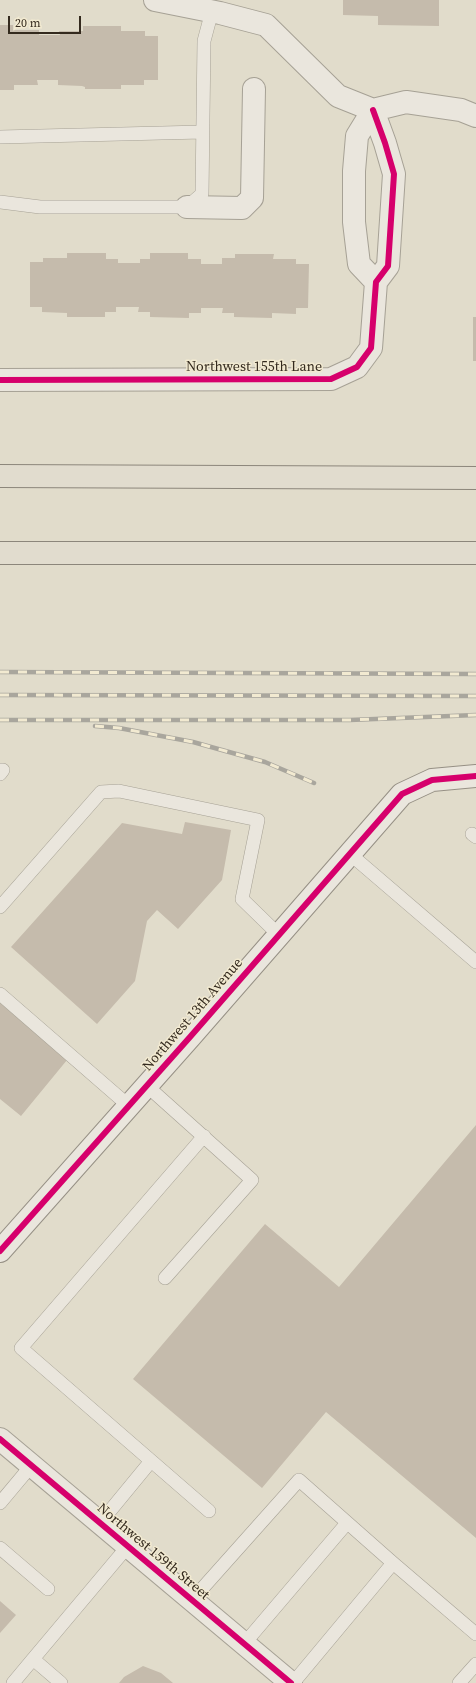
<!DOCTYPE html>
<style>
body{margin:0}
#map{position:relative;width:476px;height:1683px;overflow:hidden;background:#e1dccb;font-family:"Source Serif 4",serif}
canvas{display:block}
.scale{position:absolute;left:8px;top:16px;width:73px;height:18px;box-sizing:border-box;border:2px solid #342a1e;border-top:0;padding-left:5px;font-size:12px;line-height:14px;white-space:nowrap;color:#342a1e;-webkit-text-stroke:3px #f2ead1;paint-order:stroke}
</style>
<div id="map">
<canvas width="476" height="1683"></canvas>
<div class="scale">20 m</div>
</div>
<script>
const c = document.querySelector('canvas').getContext('2d');
c.lineJoin = 'round';
function fillPath(path, color) { c.fillStyle = color; c.fill(path, 'evenodd'); }
const shape = rows => new Path2D(rows.map(r => 'M' + r).join(''));
function stroke(path, color, width, dash) { c.strokeStyle = color; c.lineWidth = width; c.lineCap = dash ? 'butt' : 'round'; c.setLineDash(dash || []); c.stroke(path); }
function write(font, color, halo, rows, align = 'center') {
  c.font = font + ' "Source Serif 4",serif'; c.lineWidth = 3; c.setLineDash([]); c.textBaseline = 'middle'; c.strokeStyle = halo; c.fillStyle = color; for (const [text, x, y, turn = 0] of rows) {
    c.save(); c.translate(x, y); c.rotate((+turn || 0) * Math.PI / 180); c.textAlign = isNaN(turn) ? turn : align; if (halo) c.strokeText(text, 0, 0); c.fillText(text, 0, 0); c.restore();
  }
}
fillPath(shape([
 [343,0,439,0,439,26,378,25,378,16,343,15],
 [0,25,13,25,13,30,39,30,39,35,60,35,59,31,83,31,83,26,121,26,121,31,145,31,145,36,158,36,158,80,144,80,144,85,121,85,121,89,85,89,85,87,82,86,58,85,58,80,37,80,38,85,14,85,14,90,0,90],
 [67,253,106,253,106,259,118,259,118,263,140,263,140,259,150,259,150,253,188,253,188,259,201,259,201,264,222,264,222,258,235,258,235,254,274,254,273,259,296,259,296,264,309,264,308,308,296,308,296,314,272,313,272,318,234,317,234,313,222,313,223,308,201,308,201,313,189,313,189,318,150,317,150,312,138,312,139,307,116,307,116,312,105,312,105,317,67,317,67,313,42,312,42,307,30,307,30,262,43,262,43,258,67,258],
 [473,317,476,317,476,361,473,361],
 [185,822,231,830,222,880,178,929,157,910,147,921,135,981,97,1024,11,947,122,823,182,834],
 [0,1003,67,1060,21,1116,0,1099],
 [476,1125,476,1538,326,1412,262,1488,133,1379,265,1224,339,1287],
 [0,1601,16,1615,0,1633],
 [143,1666,161,1673,173,1683,119,1683,124,1677]
]), '#c5bbac');
const lane = shape([
 [0,137,202,132],
 [0,202,40,207,187,207,202,194,204,41,212,11],
 [0,770,3,770,0,774],
 [472,834,476,837],
 [350,854,476,962],
 [0,907,101,792,119,791,258,820,242,899,279,935],
 [0,994,129,1106],
 [147,1086,252,1180,165,1278],
 [204,1136,21,1348,209,1511],
 [0,1503,31,1466],
 [100,1523,151,1461],
 [0,1548,48,1589],
 [192,1600,299,1480,393,1563,476,1634],
 [244,1644,347,1523],
 [13,1683,33,1659],
 [61,1683,33,1659,128,1546],
 [293,1683,393,1563],
 [459,1683,476,1664]
]);
const street = shape([
 [155,0,220,13,266,25,338,96,373,110,406,102,461,110,476,116],
 [373,110,357,136,354,171,354,222,359,264,376,282],
 [187,207,242,208,252,198,254,89],
 [0,380,331,379,357,367,371,348,376,282,388,266,394,174,385,143,373,110],
 [0,1439,291,1683]
]);
const secondary = shape([
 [0,1251,190,1037,402,794,432,780,476,776]
]);
const primary = shape([
 [0,476,476,478],
 [0,553,476,553]
]);
stroke(lane, '#a6a195', 14);
stroke(street, '#a6a195', 24);
stroke(secondary, '#969085', 24);
stroke(primary, '#8c867b', 24);
stroke(lane, '#eae6dd', 13);
stroke(street, '#eae6dd', 22);
stroke(secondary, '#eae6dd', 22);
stroke(primary, '#e1dcce', 22);
const rail = shape([
 [0,672,476,674],
 [0,695,476,696],
 [0,720,350,720,476,715],
 [95,726,119,728,193,742,265,762,314,783]
]);
stroke(rail, '#a9a69d', 4.5);
stroke(rail, '#f2ead1', 3, [9]);
stroke(shape([
 [0,380,331,379,357,367,371,348,376,282,388,266,394,174,385,143,373,110],
 [0,1251,190,1037,402,794,432,780,476,776],
 [0,1439,291,1683]
]), '#d6006c', 6);
write('14px', '#342a1e', '#f2ead1', [
 ["Northwest 155th Lane",254,367],
 ["Northwest 13th Avenue",193,1015,-49],
 ["Northwest 159th Street",153,1552,40]
]);
</script>
